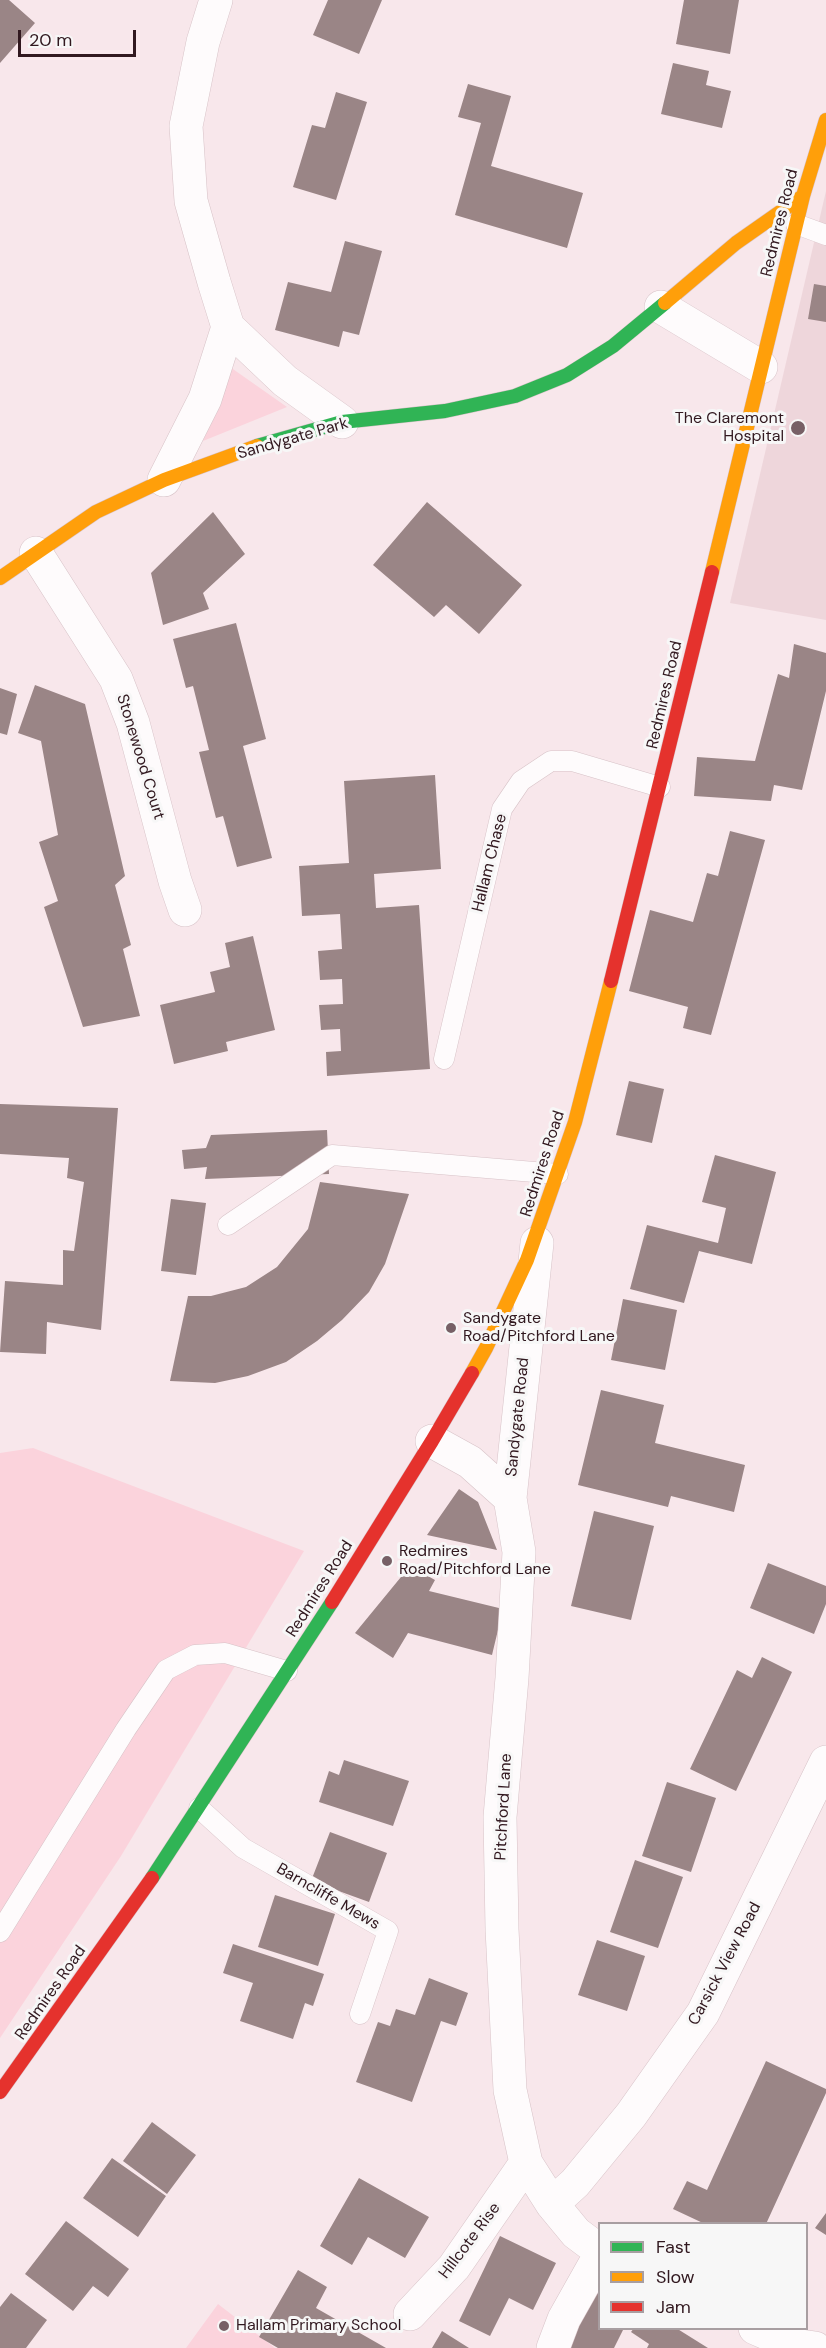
<!DOCTYPE html>
<style>
body{margin:0}
#map{position:relative;width:826px;height:2348px;overflow:hidden;background:#f8e7eb;font-family:"DM Sans",sans-serif}
canvas{display:block}
.legend{position:absolute;left:598px;top:2222px;width:210px;height:108px;box-sizing:border-box;background:#f7f7f7;border:2px solid #a89ea1;margin:0;padding:8px 10px;list-style:none;font-size:18px;color:#31181f}
.legend li{display:flex;align-items:center;gap:12px;height:30px}
.legend b{width:30px;border:2px solid #a89ea1}
.scale{position:absolute;left:18px;top:30px;width:118px;height:27px;box-sizing:border-box;border:3px solid #31181f;border-top:0;padding-left:8px;font-size:18px;line-height:21px;white-space:nowrap;color:#31181f;-webkit-text-stroke:4px #f7f7f7;paint-order:stroke}
</style>
<div id="map">
<canvas width="826" height="2348"></canvas>
<ul class="legend">
<li><b style="height:8px;background:#30b455"></b>Fast</li>
<li><b style="height:8px;background:#ff9f0a"></b>Slow</li>
<li><b style="height:8px;background:#e5322d"></b>Jam</li>
</ul>
<div class="scale">20 m</div>
</div>
<script>
const c = document.querySelector('canvas').getContext('2d');
c.lineJoin = 'round';
function fillPath(path, color) { c.fillStyle = color; c.fill(path, 'evenodd'); }
const shape = rows => new Path2D(rows.map(r => 'M' + r).join(''));
function stroke(path, color, width, dash) { c.strokeStyle = color; c.lineWidth = width; c.lineCap = dash ? 'butt' : 'round'; c.setLineDash(dash || []); c.stroke(path); }
function write(font, color, halo, rows, align = 'center') {
  c.font = font + ' "DM Sans",sans-serif'; c.lineWidth = 6; c.setLineDash([]); c.textBaseline = 'middle'; c.strokeStyle = halo; c.fillStyle = color; for (const [text, x, y, turn = 0] of rows) {
    c.save(); c.translate(x, y); c.rotate((+turn || 0) * Math.PI / 180); c.textAlign = isNaN(turn) ? turn : align; if (halo) c.strokeText(text, 0, 0); c.fillText(text, 0, 0); c.restore();
  }
}
fillPath(shape([
 [826,191,826,620,730,603]
]), '#eed6db');
fillPath(shape([
 [230,367,287,407,203,441],
 [33,1448,304,1551,121,1856,0,2038,0,1453],
 [218,2304,275,2348,186,2348]
]), '#fbd3dc');
fillPath(shape([
 [0,0,9,0,35,23,0,63],
 [328,0,382,0,359,54,313,35],
 [684,0,739,0,730,54,676,44],
 [673,63,709,71,706,85,731,91,722,128,661,114],
 [468,84,511,96,491,166,583,193,567,248,455,215,481,123,458,117],
 [336,92,367,102,336,200,293,187,312,125,325,128],
 [345,241,382,251,359,335,343,331,339,347,275,330,288,282,331,292],
 [814,284,826,286,826,322,808,319],
 [427,502,522,585,479,634,446,605,434,617,373,565],
 [213,512,245,554,203,593,209,609,163,625,151,573],
 [236,623,266,739,243,746,272,858,237,867,223,816,216,818,199,752,209,750,193,686,186,688,173,639],
 [794,644,826,653,826,691,802,790,774,785,771,801,694,796,697,757,755,761,778,674,789,678],
 [35,685,85,704,125,876,115,885,131,945,123,949,140,1016,83,1027,44,907,58,901,39,842,58,835,41,741,18,733],
 [0,688,17,694,7,735,0,733],
 [435,775,441,869,374,874,376,908,419,905,430,1069,327,1076,326,1052,341,1051,340,1029,321,1030,319,1005,343,1004,342,979,320,980,318,951,342,949,340,914,302,916,299,866,349,863,344,781],
 [730,831,765,840,711,1035,683,1028,688,1007,629,991,650,910,693,922,707,873,718,876],
 [253,936,275,1030,226,1042,228,1051,174,1064,160,1005,215,992,210,972,230,967,225,943],
 [629,1081,664,1089,652,1143,616,1135],
 [0,1104,118,1108,101,1330,47,1322,46,1354,0,1352,5,1281,63,1285,63,1250,74,1251,84,1182,67,1178,69,1158,0,1154],
 [327,1130,329,1174,205,1179,207,1167,184,1169,182,1150,206,1148,211,1135],
 [715,1155,776,1172,752,1264,699,1251,684,1303,630,1289,647,1225,718,1243,726,1208,702,1202],
 [320,1182,409,1194,385,1264,369,1292,342,1320,317,1341,286,1362,248,1376,215,1383,170,1381,188,1296,211,1296,246,1287,277,1267,308,1229],
 [171,1199,206,1203,196,1275,161,1271],
 [623,1299,677,1310,665,1370,611,1360],
 [601,1390,664,1405,655,1443,745,1465,734,1512,671,1496,668,1507,578,1485],
 [459,1489,478,1502,497,1550,427,1535],
 [594,1511,654,1526,631,1620,571,1606],
 [768,1563,826,1586,826,1604,814,1634,750,1608],
 [410,1566,435,1580,429,1591,503,1609,492,1655,408,1633,393,1658,355,1633],
 [762,1657,792,1672,736,1791,690,1769,737,1670,752,1678],
 [344,1760,409,1781,393,1826,319,1802,329,1771,339,1775],
 [667,1782,716,1798,691,1872,642,1856],
 [330,1832,387,1853,369,1902,311,1881],
 [635,1860,683,1877,658,1948,610,1932],
 [275,1895,335,1914,318,1966,258,1947],
 [597,1940,645,1956,627,2011,578,1995],
 [233,1944,324,1974,313,2006,305,2003,293,2039,240,2021,253,1983,223,1973],
 [429,1978,468,1993,456,2026,441,2021,412,2102,356,2082,378,2022,390,2026,396,2009,415,2015],
 [766,2061,826,2089,826,2093,766,2224,705,2224,673,2209,687,2181,707,2190],
 [152,2122,196,2155,167,2194,123,2161],
 [112,2158,166,2196,138,2237,83,2198],
 [359,2178,429,2217,405,2258,368,2237,352,2265,320,2246],
 [826,2213,826,2235,815,2228],
 [66,2221,129,2269,108,2297,93,2286,73,2311,25,2274],
 [500,2236,556,2263,533,2310,509,2298,490,2336,459,2321],
 [298,2270,327,2287,316,2308,386,2348,278,2348,259,2337],
 [600,2288,600,2328,624,2328,614,2348,565,2348],
 [11,2293,47,2320,26,2348,0,2348,0,2307],
 [634,2328,676,2328,708,2348,647,2348,649,2344,631,2332],
 [442,2331,469,2348,432,2348]
]), '#9a8586');
const lane = shape([
 [796,224,826,235],
 [444,1059,502,809,521,781,551,761,572,761,660,787],
 [228,1225,332,1155,558,1174],
 [199,1808,243,1848,388,1931,360,2014],
 [0,1932,126,1729,166,1670,195,1655,225,1653,287,1671]
]);
const street = shape([
 [216,0,203,42,186,126,191,201,214,282,228,327,285,381,342,422],
 [661,307,761,367],
 [164,480,205,399,228,327],
 [36,553,116,679,133,723,175,881,185,910],
 [432,1441,470,1462,510,1498,519,1552,512,1678,500,1817,502,1929,510,2090,526,2163,552,2204,576,2233,600,2251],
 [510,1498,537,1243],
 [552,2204,575,2183,631,2115,703,2013,826,1762],
 [410,2314,454,2267,526,2163],
 [755,2328,794,2345,815,2348],
 [553,2348,564,2319,600,2255]
]);
const fast = shape([
 [257,446,342,422,445,411,515,396,567,375,613,346,665,303],
 [152,1878,332,1602]
]);
const slow = shape([
 [665,303,736,243,803,196],
 [712,572,803,196,826,120],
 [0,578,96,512,164,480,257,446],
 [472,1373,486,1348,527,1260,575,1122,611,981]
]);
const jam = shape([
 [611,981,712,572],
 [332,1602,432,1441,472,1373],
 [0,2092,152,1878]
]);
stroke(lane, '#d7c2c7', 21);
stroke(street, '#d7c2c7', 34);
stroke(fast, '#d7c2c7', 15);
stroke(slow, '#d7c2c7', 15);
stroke(jam, '#d7c2c7', 15);
stroke(lane, '#fefbfc', 20);
stroke(street, '#fefbfc', 33);
stroke(fast, '#30b455', 14);
stroke(slow, '#ff9f0a', 14);
stroke(jam, '#e5322d', 14);
for (const [x, y, r, color] of [
 [798,428,8,"#776066"],
 [451,1328,6,"#776066"],
 [387,1561,6,"#776066"],
 [224,2326,6,"#776066"]
]) { const dot = new Path2D(); dot.arc(x, y, r, 0, 2 * Math.PI); c.fillStyle = color; c.fill(dot); stroke(dot, '#f7f7f7', 2); }
write('16px', '#31181f', '#f7f7f7', [
 ["Redmires Road",780,223,-76],
 ["Sandygate Park",293,439,-16],
 ["Redmires Road",665,695,-77],
 ["Stonewood Court",140,757,73],
 ["Hallam Chase",490,863,-76],
 ["Redmires Road",543,1164,-72],
 ["Sandygate Road",518,1417,-84],
 ["Redmires Road",320,1589,-58],
 ["Pitchford Lane",504,1807,-87],
 ["Barncliffe Mews",328,1897,30],
 ["Carsick View Road",725,1964,-62],
 ["Redmires Road",51,1993,-55],
 ["Hillcote Rise",470,2241,-53]
]);
write('16px', '#31181f', '#f7f7f7', [
 ["The Claremont",784,419,"right"],
 ["Hospital",784,437,"right"],
 ["Sandygate",463,1319],
 ["Road/Pitchford Lane",463,1337],
 ["Redmires",399,1552],
 ["Road/Pitchford Lane",399,1570],
 ["Hallam Primary School",236,2326]
], 'left');
</script>
